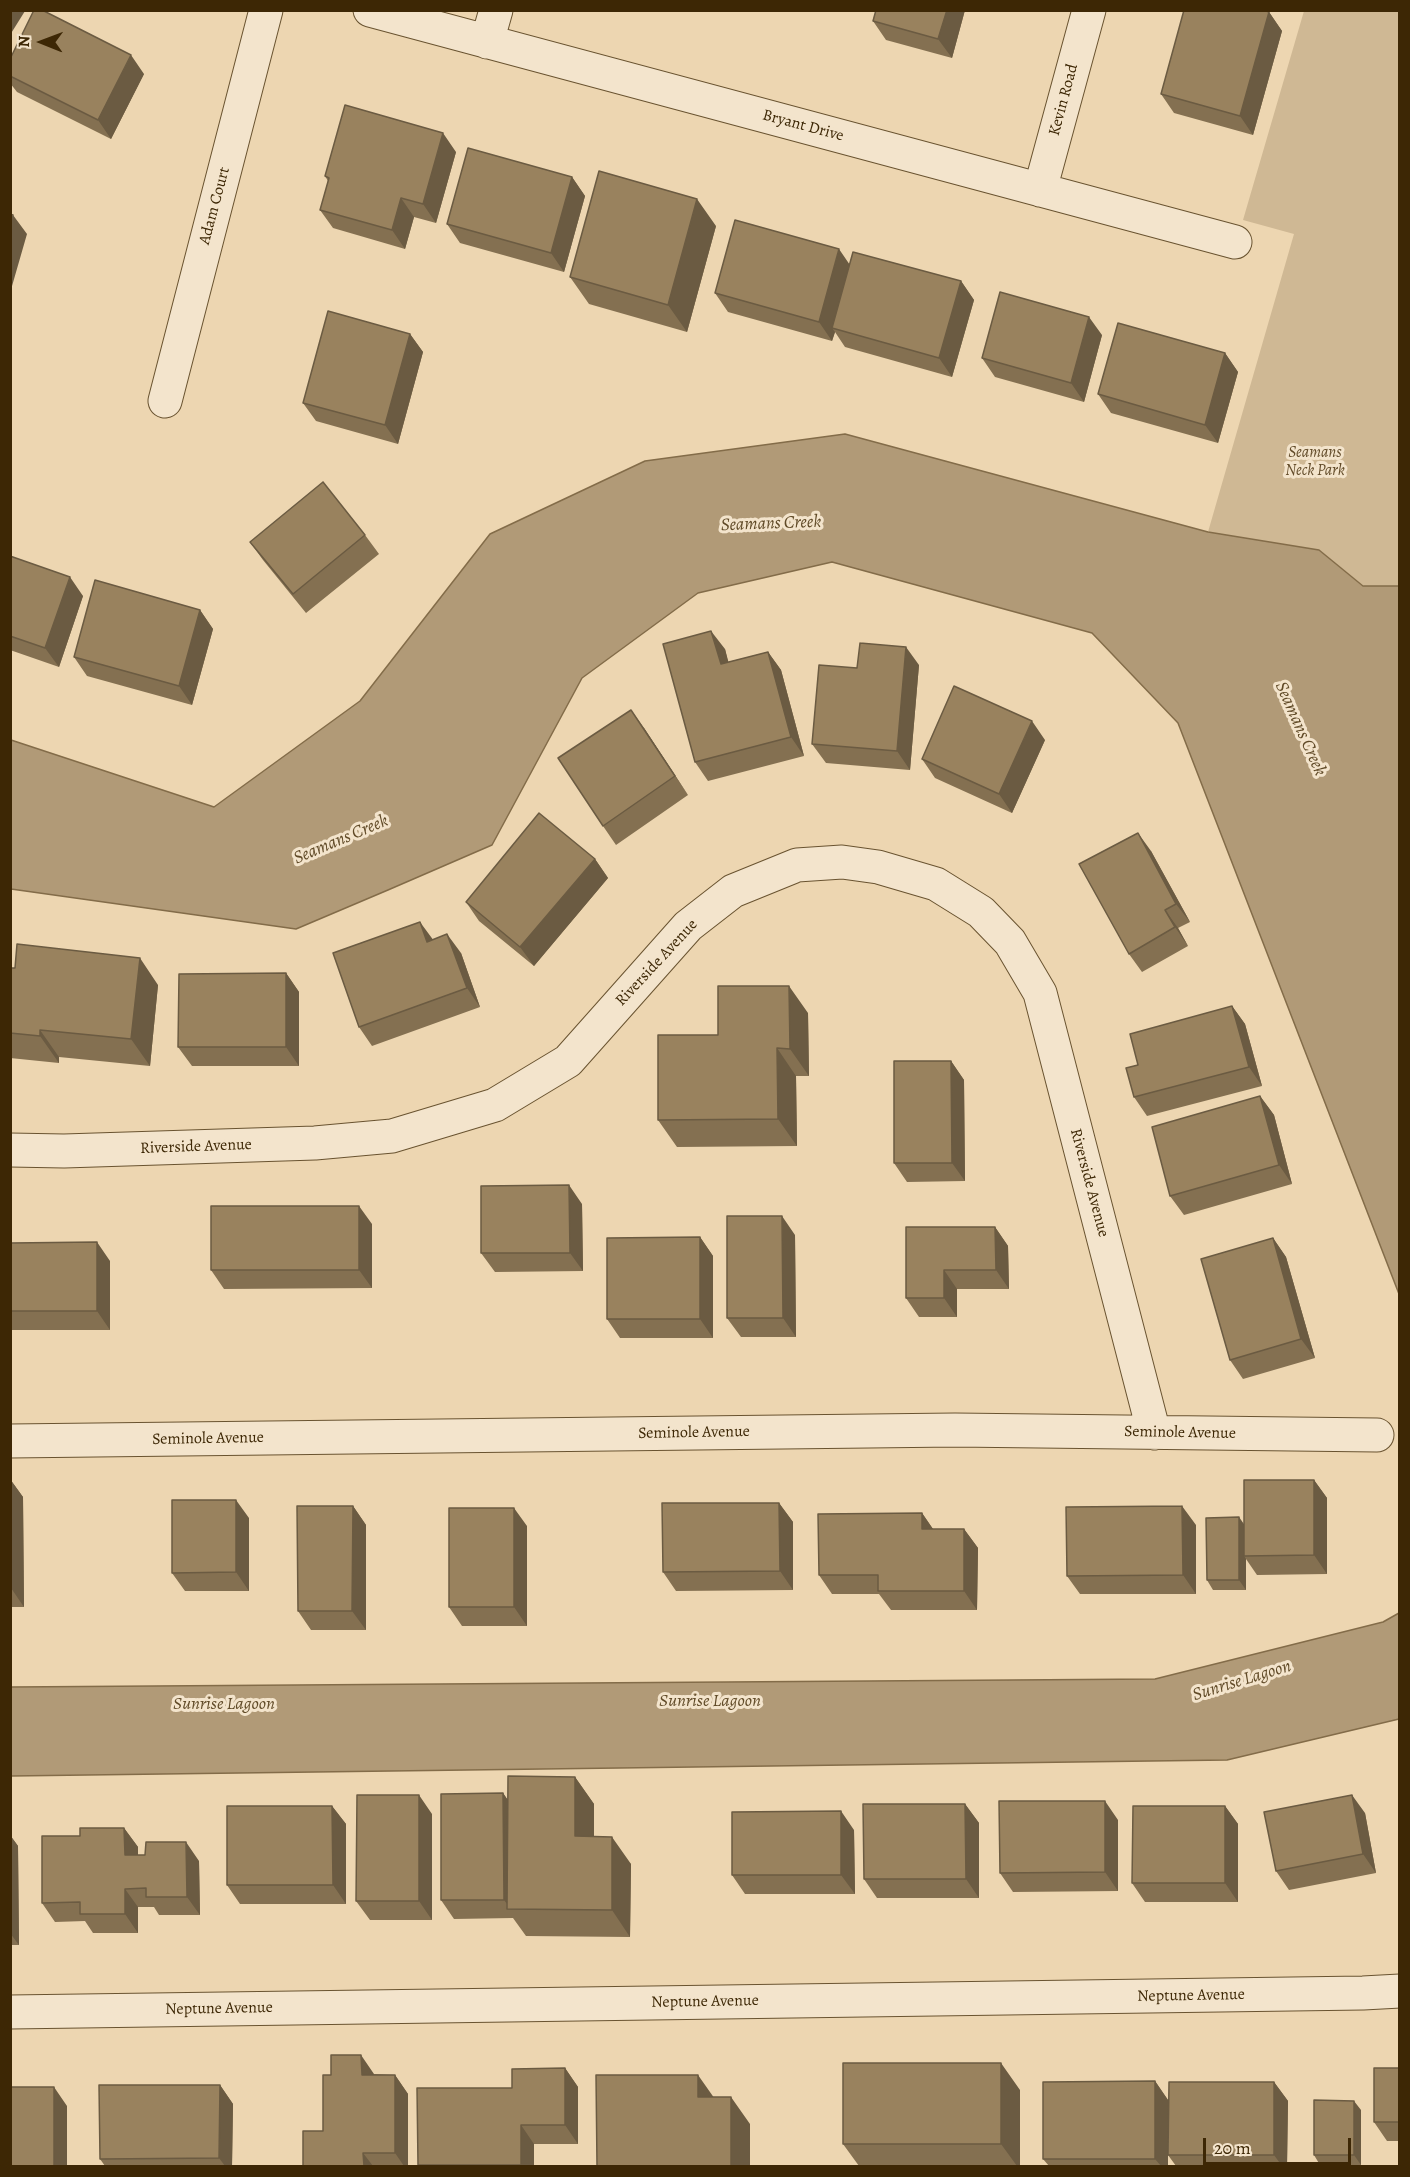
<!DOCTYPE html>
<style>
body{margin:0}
#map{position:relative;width:1410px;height:2177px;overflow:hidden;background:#edd6b1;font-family:Alegreya,serif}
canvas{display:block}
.frame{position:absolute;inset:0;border:12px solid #3d2705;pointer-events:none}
.north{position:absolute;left:12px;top:12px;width:60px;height:60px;-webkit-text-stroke:4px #f3e4cc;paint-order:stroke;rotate:271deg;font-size:16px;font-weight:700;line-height:24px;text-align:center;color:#3d2705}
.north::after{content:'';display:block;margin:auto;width:21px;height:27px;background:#3d2705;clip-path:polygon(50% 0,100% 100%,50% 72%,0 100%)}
.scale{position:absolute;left:1203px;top:2138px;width:148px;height:27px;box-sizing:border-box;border:3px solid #3d2705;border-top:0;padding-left:8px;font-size:18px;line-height:21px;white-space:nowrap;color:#3d2705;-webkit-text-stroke:4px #f3e4cc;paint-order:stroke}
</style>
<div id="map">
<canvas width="1410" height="2177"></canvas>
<div class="frame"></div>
<div class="north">N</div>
<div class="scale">20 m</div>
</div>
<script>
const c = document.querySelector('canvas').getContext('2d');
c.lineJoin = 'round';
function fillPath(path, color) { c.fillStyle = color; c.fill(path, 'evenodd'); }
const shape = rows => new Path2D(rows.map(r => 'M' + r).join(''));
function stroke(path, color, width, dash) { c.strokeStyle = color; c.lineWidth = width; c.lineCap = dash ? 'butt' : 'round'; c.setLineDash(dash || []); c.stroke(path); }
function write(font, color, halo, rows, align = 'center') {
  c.font = font + ' Alegreya,serif'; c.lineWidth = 6; c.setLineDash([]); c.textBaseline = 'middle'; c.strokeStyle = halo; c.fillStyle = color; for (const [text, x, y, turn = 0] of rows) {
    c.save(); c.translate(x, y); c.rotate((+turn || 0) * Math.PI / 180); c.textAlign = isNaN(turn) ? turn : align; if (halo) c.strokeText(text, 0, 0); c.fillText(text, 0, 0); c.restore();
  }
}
fillPath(shape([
 [1304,11,1399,11,1399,586,1364,586,1319,550,1208,532,1294,234,1243,220]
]), '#cfb894');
const water = shape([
 [845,434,1208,532,1319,550,1363,586,1399,586,1399,1294,1178,723,1092,633,832,562,698,593,582,678,492,845,388,890,296,929,11,889,11,740,214,807,360,701,490,534,645,461,845,434],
 [1399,1613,1399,1719,1227,1760,11,1776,11,1687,1155,1679,1383,1622,1399,1613]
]);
fillPath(water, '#b19a77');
stroke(water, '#836c49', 1.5);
const street = shape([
 [370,10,1235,242],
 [487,42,496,10],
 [1040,190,1089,10],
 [165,401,266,10],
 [10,1150,64,1151,315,1143,392,1136,495,1105,568,1061,688,926,733,891,797,865,842,862,878,867,936,884,981,912,1010,942,1040,993,1154,1433],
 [10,1441,955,1430,1377,1435],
 [10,2012,1363,1993,1400,1991]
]);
stroke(street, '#695330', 35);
stroke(street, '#f3e4cc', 33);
fillPath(shape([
 [876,10,965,10,952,58,886,40,873,21],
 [1269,12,1282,31,1253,135,1174,113,1161,94],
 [10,59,144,74,111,139,17,92,10,83],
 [456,152,436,223,414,217,405,249,333,228,320,210,328,181,325,176],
 [572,177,585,196,564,272,460,243,447,224],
 [716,226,687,332,589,304,570,277],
 [850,264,961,281,974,300,952,377,845,347,835,332,832,341,728,312,715,293],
 [410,334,423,352,398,444,316,421,303,403],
 [1102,335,1084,402,995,377,982,358],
 [1225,353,1238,372,1218,443,1111,413,1098,394],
 [365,535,379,554,306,613,263,560,250,542],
 [10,556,83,596,59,667,10,650],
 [200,610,213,629,192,705,87,676,74,657],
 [725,649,728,662,768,652,781,670,804,756,708,781,695,762],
 [919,665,910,770,826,763,812,744,857,668],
 [644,728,688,795,616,845,603,826],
 [1045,740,1012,813,935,778,922,759],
 [1151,851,1190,922,1178,928,1188,946,1142,972,1129,954],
 [595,859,608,878,534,966,479,921,466,902],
 [461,953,480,1007,372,1046,359,1027],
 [10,968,158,985,150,1066,59,1057,59,1063,10,1058],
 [286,973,299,992,299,1066,192,1066,178,1047],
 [1232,1006,1245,1024,1262,1086,1147,1116,1134,1097,1138,1065],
 [808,1013,809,1076,796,1076,797,1146,677,1147,658,1120],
 [951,1061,964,1080,965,1181,907,1182,894,1163],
 [1260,1096,1274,1115,1292,1184,1184,1215,1170,1196],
 [582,1204,583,1271,495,1272,481,1253],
 [372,1224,372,1288,224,1289,211,1270],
 [995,1227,1008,1246,1009,1289,957,1289,957,1317,919,1317,906,1298],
 [795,1235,796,1337,741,1337,727,1318],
 [700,1237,713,1256,713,1338,620,1338,607,1319],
 [1273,1238,1286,1257,1315,1358,1243,1379,1230,1360],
 [10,1243,110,1261,110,1330,10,1330],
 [10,1479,23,1497,24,1607,10,1607],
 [1314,1480,1327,1498,1327,1574,1257,1575,1246,1559,1246,1590,1213,1590,1207,1580,1244,1525],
 [779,1503,793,1522,793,1590,676,1591,663,1572],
 [353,1506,366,1525,366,1630,311,1630,298,1611],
 [922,1513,933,1529,964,1529,978,1548,977,1610,891,1610,879,1594,832,1594,819,1575],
 [249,1518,249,1591,185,1591,172,1573],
 [1196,1525,1196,1594,1080,1594,1067,1576],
 [527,1526,527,1626,462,1626,449,1607],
 [575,1777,594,1804,594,1837,631,1864,630,1937,526,1936,513,1918,454,1919,441,1900,503,1793,507,1799],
 [965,1804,979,1823,979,1898,877,1898,864,1879],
 [332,1806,346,1824,346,1904,240,1904,227,1885],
 [1225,1806,1238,1824,1238,1902,1145,1902,1132,1883],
 [1365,1813,1376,1873,1289,1890,1276,1871],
 [432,1814,432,1920,370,1920,356,1901],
 [1118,1820,1118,1891,1013,1892,1000,1873],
 [124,1828,138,1847,138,1855,199,1861,200,1915,159,1915,154,1907,138,1907,138,1933,93,1933,85,1921,55,1922,42,1903,80,1836],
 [854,1830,855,1894,745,1894,732,1875],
 [10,1835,18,1846,19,1945,10,1945],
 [565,2068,578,2087,578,2144,534,2144,534,2166,419,2166,418,2165,512,2088],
 [1400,2068,1400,2141,1387,2141,1374,2122],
 [374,2074,395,2075,408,2094,408,2166,303,2166],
 [1155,2081,1168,2100,1168,2166,1049,2166,1043,2159],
 [1274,2082,1288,2101,1287,2166,1176,2166,1168,2155],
 [220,2085,233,2104,232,2166,105,2166,100,2159],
 [1020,2090,1020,2166,859,2166,843,2144],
 [1361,2110,1361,2165,1320,2165,1314,2155]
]), '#847051');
fillPath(shape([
 [10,10,25,11,10,35],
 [947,10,965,10,952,58,938,39],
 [1269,12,1282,31,1253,135,1240,116],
 [131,55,144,74,111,139,98,120],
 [443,133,456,152,436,223,423,204],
 [572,177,585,196,564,272,551,253],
 [401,198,414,217,405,249,392,230],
 [697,199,716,226,687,332,668,305],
 [13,215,27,234,10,293,10,225],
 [839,249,852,268,832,328,835,332,832,341,819,322],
 [961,281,974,300,952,377,939,358],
 [1089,317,1102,335,1084,402,1071,383],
 [410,334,423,352,398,444,385,425],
 [1225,353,1238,372,1218,443,1205,425],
 [70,577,83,596,59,667,45,648],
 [200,610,213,629,192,705,179,686],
 [711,631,725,649,734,683,721,664],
 [906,647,919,665,910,770,897,751],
 [768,652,781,670,804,756,791,737],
 [631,710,644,728,688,795,675,776],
 [1032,721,1045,740,1012,813,999,794],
 [1138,833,1151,851,1190,922,1176,904],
 [595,859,608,878,534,966,520,947],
 [1165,910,1178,928,1188,946,1175,927],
 [420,922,434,941,427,942],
 [447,934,461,953,480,1007,467,988],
 [140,958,158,985,150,1066,131,1039],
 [286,973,299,992,299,1066,286,1047],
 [789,986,808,1013,809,1076,790,1049],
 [1232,1006,1245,1024,1262,1086,1249,1067],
 [40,1030,59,1057,59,1063,40,1036],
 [777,1048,796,1076,797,1146,778,1119],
 [951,1061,964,1080,965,1181,952,1163],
 [1260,1096,1274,1115,1292,1184,1279,1165],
 [569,1185,582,1204,583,1271,570,1253],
 [359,1206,372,1224,372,1288,359,1270],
 [782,1216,795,1235,796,1337,783,1318],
 [995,1227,1008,1246,1009,1289,996,1270],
 [700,1237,713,1256,713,1338,700,1319],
 [1273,1238,1286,1257,1315,1358,1301,1339],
 [97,1242,110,1261,110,1330,97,1311],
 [944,1270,957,1289,957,1317,944,1298],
 [10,1479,23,1497,24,1607,11,1588],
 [1314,1480,1327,1498,1327,1574,1314,1555],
 [236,1500,249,1518,249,1591,236,1572],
 [779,1503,793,1522,793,1590,780,1571],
 [353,1506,366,1525,366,1630,352,1611],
 [1182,1506,1196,1525,1196,1594,1183,1575],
 [514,1508,527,1526,527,1626,514,1607],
 [922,1513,935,1532,922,1529],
 [1239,1517,1246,1527,1244,1556,1246,1559,1246,1590,1239,1580],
 [964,1529,978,1548,977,1610,964,1591],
 [575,1777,594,1804,594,1863,575,1836],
 [503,1793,516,1812,511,1909,504,1900],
 [419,1795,432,1814,432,1920,419,1901],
 [1352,1795,1365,1813,1376,1873,1363,1854],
 [1105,1801,1118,1820,1118,1891,1105,1872],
 [965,1804,979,1823,979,1898,966,1879],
 [332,1806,346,1824,346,1904,333,1885],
 [1225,1806,1238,1824,1238,1902,1225,1883],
 [841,1811,854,1830,855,1894,841,1875],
 [124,1828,138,1847,138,1874,125,1855],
 [10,1835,18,1846,19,1945,10,1933],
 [612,1837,631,1864,630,1937,612,1910],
 [186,1842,199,1861,200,1915,187,1897],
 [125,1889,138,1907,138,1933,125,1914],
 [361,2055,374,2074,375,2094,362,2075],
 [1001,2063,1020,2090,1020,2166,1017,2166,1001,2144],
 [565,2068,578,2087,578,2144,565,2125],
 [395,2075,408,2094,408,2166,404,2166,395,2153],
 [698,2075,717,2102,698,2097],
 [1155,2081,1168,2100,1168,2166,1161,2166,1155,2159],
 [1274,2082,1288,2101,1287,2166,1282,2166,1274,2155],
 [220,2085,233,2104,232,2166,225,2166,219,2158],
 [54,2087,67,2106,67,2166,54,2166],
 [731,2097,750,2124,750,2166,731,2166],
 [1354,2101,1361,2110,1361,2165,1354,2155],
 [521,2125,534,2144,534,2166,522,2166,521,2165],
 [363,2153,373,2166,364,2166]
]), '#6b5b42');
const building = shape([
 [34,10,42,10,131,55,98,120,10,76,10,59,34,10],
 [876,10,947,10,938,39,873,21,876,10],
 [1184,10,1263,10,1269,12,1240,116,1161,94,1184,10],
 [345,105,443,133,423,204,401,198,392,230,320,210,329,178,325,176,345,105],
 [468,148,572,177,551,253,447,224,468,148],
 [599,171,697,199,668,305,570,277,599,171],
 [10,214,13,215,10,225,10,214],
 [735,220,839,249,819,322,715,293,735,220],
 [853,252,961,281,939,358,832,328,853,252],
 [1000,292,1089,317,1071,383,982,358,1000,292],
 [328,311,410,334,385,425,303,403,328,311],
 [1118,323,1225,353,1205,425,1098,394,1118,323],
 [323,482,365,535,293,594,250,542,323,482],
 [10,556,70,577,45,648,10,636,10,556],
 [95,580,200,610,179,686,74,657,95,580],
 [711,631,721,664,768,652,791,737,695,762,663,644,711,631],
 [860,643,906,647,897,751,812,744,819,665,857,668,860,643],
 [954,686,1032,721,999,794,922,759,954,686],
 [631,710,675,776,603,826,558,758,631,710],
 [539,813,595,859,520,947,466,902,539,813],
 [1138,833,1176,904,1165,910,1175,927,1129,954,1079,864,1138,833],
 [420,922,427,942,447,934,467,988,359,1027,333,953,420,922],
 [17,944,140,958,131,1039,40,1030,40,1036,10,1033,10,968,15,968,17,944],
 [286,973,286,1047,178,1047,179,974,286,973],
 [718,986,789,986,790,1049,777,1048,778,1119,658,1120,658,1035,718,1035,718,986],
 [1232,1006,1249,1067,1134,1097,1126,1068,1138,1065,1130,1034,1232,1006],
 [894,1061,951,1061,952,1163,894,1163,894,1061],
 [1260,1096,1279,1165,1170,1196,1152,1127,1260,1096],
 [569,1185,570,1253,481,1253,481,1186,569,1185],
 [211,1206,359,1206,359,1270,211,1270,211,1206],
 [727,1216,782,1216,783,1318,727,1318,727,1216],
 [906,1227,995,1227,996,1270,944,1270,944,1298,906,1298,906,1227],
 [700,1237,700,1319,607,1319,607,1238,700,1237],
 [1273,1238,1301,1339,1230,1360,1201,1259,1273,1238],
 [97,1242,97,1311,10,1311,10,1243,97,1242],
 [1244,1480,1314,1480,1314,1555,1244,1556,1244,1480],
 [172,1500,236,1500,236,1572,172,1573,172,1500],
 [662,1503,779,1503,780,1571,663,1572,662,1503],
 [297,1506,353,1506,352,1611,298,1611,297,1506],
 [1182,1506,1183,1575,1067,1576,1066,1507,1182,1506],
 [449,1508,514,1508,514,1607,449,1607,449,1508],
 [922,1513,922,1529,964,1529,964,1591,878,1591,878,1575,819,1575,818,1514,922,1513],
 [1239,1517,1239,1580,1207,1580,1206,1518,1239,1517],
 [508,1776,575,1777,575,1836,612,1837,612,1910,507,1909,508,1776],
 [503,1793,504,1900,441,1900,441,1794,503,1793],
 [357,1795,419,1795,419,1901,356,1901,357,1795],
 [1352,1795,1363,1854,1276,1871,1264,1812,1352,1795],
 [999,1801,1105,1801,1105,1872,1000,1873,999,1801],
 [863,1804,965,1804,966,1879,864,1879,863,1804],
 [227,1806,332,1806,333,1885,227,1885,227,1806],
 [1133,1806,1225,1806,1225,1883,1132,1883,1133,1806],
 [841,1811,841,1875,732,1875,732,1812,841,1811],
 [80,1828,124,1828,125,1855,145,1855,146,1842,186,1842,187,1897,146,1897,146,1888,125,1889,125,1914,80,1914,80,1902,42,1903,42,1836,80,1836,80,1828],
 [331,2055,361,2055,362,2075,395,2075,395,2153,363,2153,364,2166,303,2166,303,2131,323,2131,323,2075,331,2075,331,2055],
 [843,2063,1001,2063,1001,2144,843,2144,843,2063],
 [565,2068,565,2125,521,2125,521,2165,418,2165,417,2088,512,2088,512,2069,565,2068],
 [1374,2068,1400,2068,1400,2122,1374,2122,1374,2068],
 [596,2075,698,2075,698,2097,731,2097,731,2166,597,2166,596,2075],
 [1155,2081,1155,2159,1043,2159,1043,2082,1155,2081],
 [1169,2082,1274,2082,1274,2155,1168,2155,1169,2082],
 [99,2085,220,2085,219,2158,100,2159,99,2085],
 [10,2087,54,2087,54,2166,10,2166,10,2087],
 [1314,2100,1354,2101,1354,2155,1314,2155,1314,2100]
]);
fillPath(building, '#99825e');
stroke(building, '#6b5b42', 1.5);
write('16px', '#3d2705', '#f3e4cc', [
 ["Kevin Road",1064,100,-75],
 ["Bryant Drive",803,126,15],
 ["Adam Court",215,206,-75],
 ["Riverside Avenue",657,963,-47],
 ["Riverside Avenue",196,1147,-2],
 ["Riverside Avenue",1089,1183,75],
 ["Seminole Avenue",694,1433,-1],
 ["Seminole Avenue",1180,1433,1],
 ["Seminole Avenue",208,1439,-1],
 ["Neptune Avenue",1191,1996,-1],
 ["Neptune Avenue",705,2002,-1],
 ["Neptune Avenue",219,2009,-1]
]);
write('italic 16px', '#624b29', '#f3e4cc', [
 ["Seamans",1315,453],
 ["Neck Park",1315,471]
]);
write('italic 18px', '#604a27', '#f3e4cc', [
 ["Seamans Creek",771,524,-2],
 ["Seamans Creek",1300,729,66],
 ["Seamans Creek",341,840,-23],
 ["Sunrise Lagoon",1242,1681,-17],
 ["Sunrise Lagoon",710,1702],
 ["Sunrise Lagoon",224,1705]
]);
</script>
